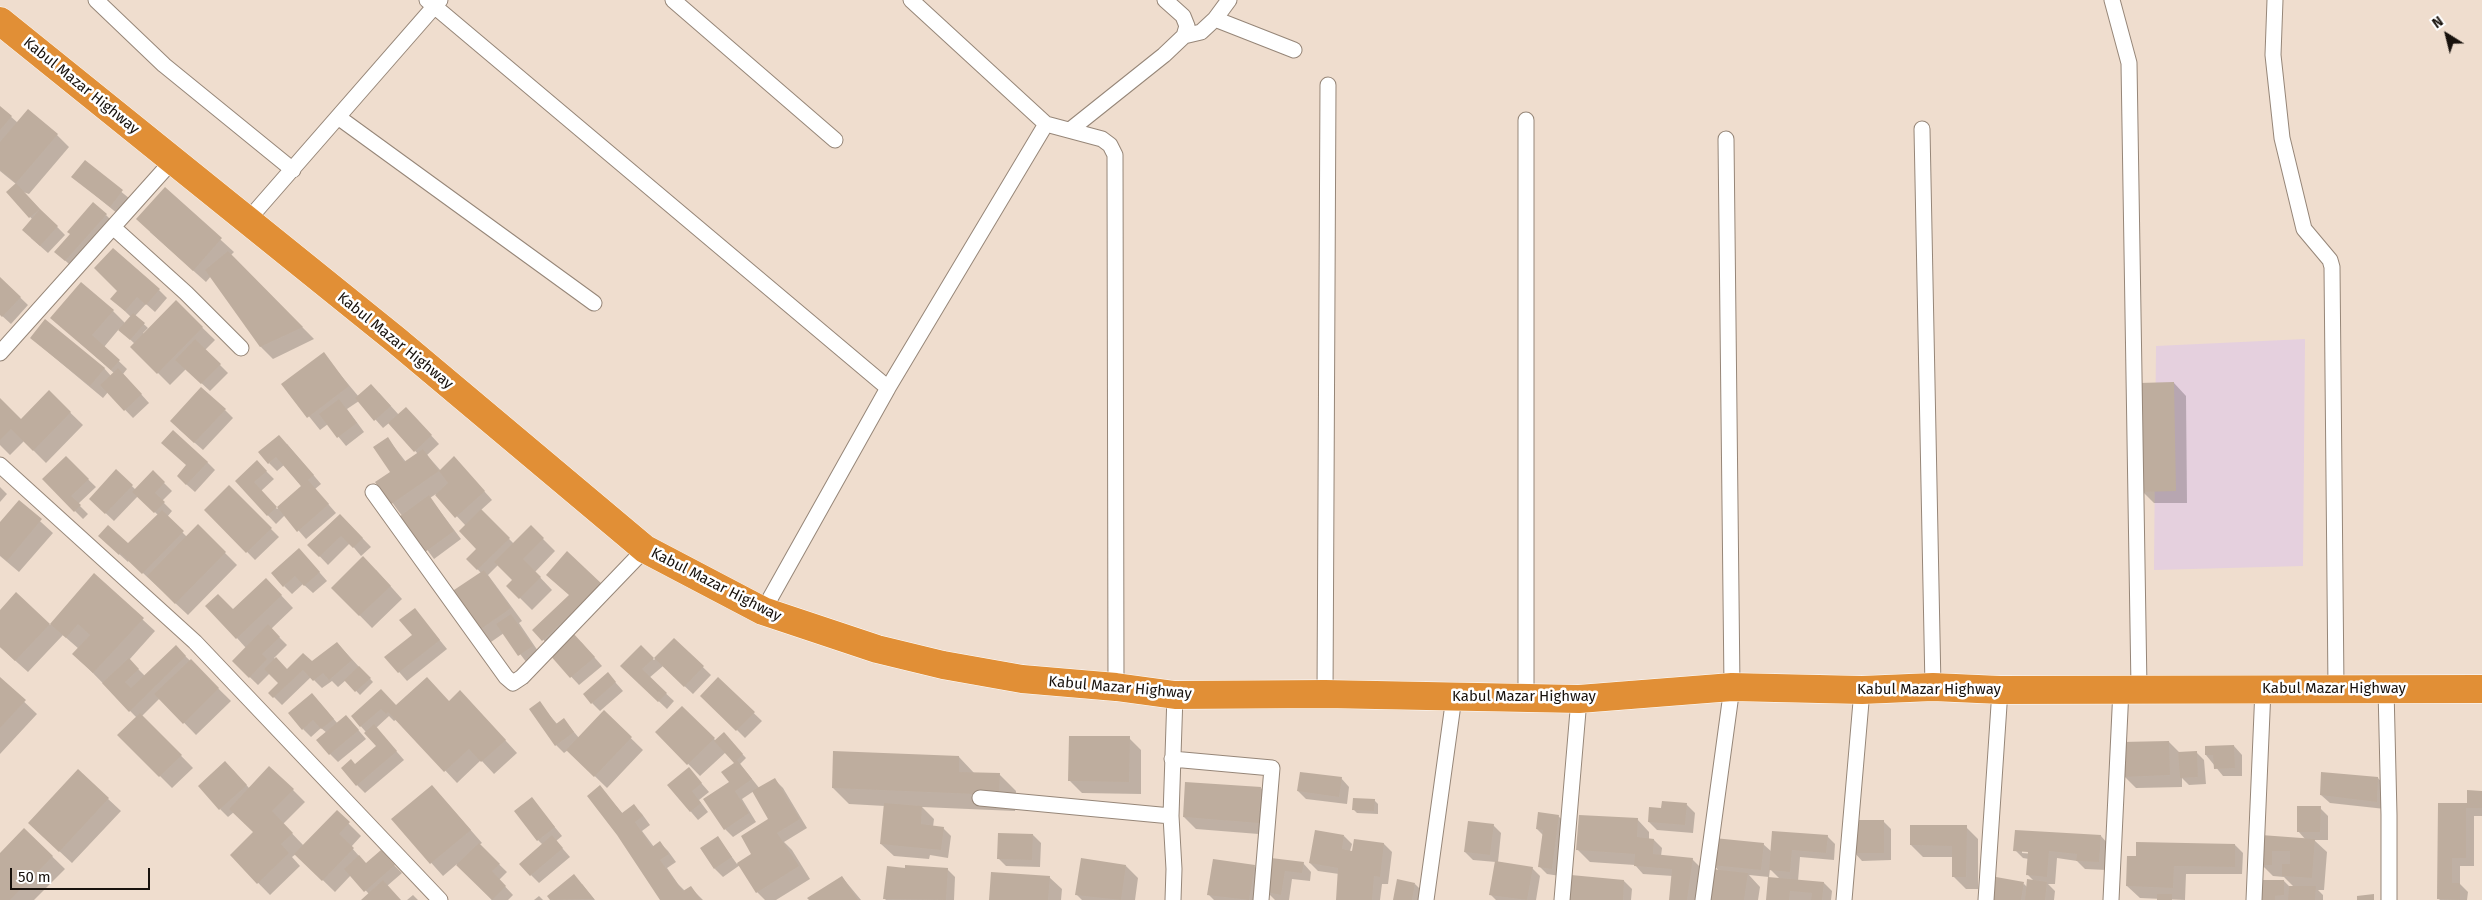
<!DOCTYPE html>
<style>
body{margin:0}
#map{position:relative;width:2482px;height:900px;overflow:hidden;background:#efddce;font-family:"Fira Sans",sans-serif}
canvas{display:block}
.north{position:absolute;left:2422px;top:10px;width:50px;height:50px;-webkit-text-stroke:4px #fff;paint-order:stroke;rotate:324deg;font-size:14px;font-weight:700;line-height:20px;text-align:center;color:#18120d}
.north::after{content:'';display:block;margin:auto;width:18px;height:22px;background:#18120d;clip-path:polygon(50% 0,100% 100%,50% 72%,0 100%)}
.scale{position:absolute;left:10px;top:868px;width:140px;height:22px;box-sizing:border-box;border:2px solid #18120d;border-top:0;padding-left:6px;font-size:15px;line-height:18px;white-space:nowrap;color:#18120d;-webkit-text-stroke:4px #fff;paint-order:stroke}
</style>
<div id="map">
<canvas width="2482" height="900"></canvas>
<div class="north">N</div>
<div class="scale">50 m</div>
</div>
<script>
const c = document.querySelector('canvas').getContext('2d');
c.lineJoin = 'round';
function fillPath(path, color) { c.fillStyle = color; c.fill(path, 'evenodd'); }
const shape = rows => new Path2D(rows.map(r => 'M' + r).join(''));
function stroke(path, color, width, dash) { c.strokeStyle = color; c.lineWidth = width; c.lineCap = dash ? 'butt' : 'round'; c.setLineDash(dash || []); c.stroke(path); }
function write(font, color, halo, rows, align = 'center') {
  c.font = font + ' "Fira Sans",sans-serif'; c.lineWidth = 5; c.setLineDash([]); c.textBaseline = 'middle'; c.strokeStyle = halo; c.fillStyle = color; for (const [text, x, y, turn = 0] of rows) {
    c.save(); c.translate(x, y); c.rotate((+turn || 0) * Math.PI / 180); c.textAlign = isNaN(turn) ? turn : align; if (halo) c.strokeText(text, 0, 0); c.fillText(text, 0, 0); c.restore();
  }
}
fillPath(shape([
 [2305,339,2303,566,2154,570,2156,346]
]), '#e5d0de');
fillPath(shape([
 [0,107,18,123,57,135,69,147,29,194,23,192,65,235,48,253,31,238,32,219,7,192,16,184,0,171],
 [85,162,130,199,118,214,73,177],
 [165,189,234,252,231,255,314,339,273,359,261,347,211,276,206,282,150,232],
 [106,215,114,223,90,251,85,247,69,264,56,252],
 [0,278,28,305,11,324,0,314],
 [159,290,167,298,155,312,146,304,135,316,148,328,143,333,145,335,176,302,215,340,205,350,228,373,210,391,186,369,170,385,132,347,135,344,119,329,104,347,127,369,123,374,149,403,133,418,108,392,103,398,31,338,104,368,111,376,114,373,52,318,113,311,125,323,131,317,112,299],
 [323,354,359,397,379,393,399,415,414,417,439,444,427,455,441,471,462,466,492,500,481,510,514,544,531,527,555,551,535,572,552,590,532,610,508,586,514,580,499,564,488,575,522,621,519,623,540,654,527,663,504,633,491,642,479,630,481,573,468,559,478,549,466,526,436,494,430,498,461,539,434,559,377,482,391,472,388,439,406,462,418,454,389,423,383,428,359,401,347,409,364,432,346,446,328,424,320,430,283,384],
 [2174,383,2186,396,2187,503,2154,503,2142,491],
 [49,392,83,425,46,463,24,441,10,455,0,445,0,400,21,421],
 [225,410,233,418,203,450,179,429],
 [287,444,321,484,315,489,336,513,306,539,285,515,276,524,236,481,265,470,274,479,261,491,277,509,302,487,284,465,277,471,269,463],
 [66,458,96,487,78,504,88,514,83,519,44,480],
 [207,462,215,470,195,492,186,484,187,466],
 [116,471,136,490,153,472,172,491,162,501,172,511,167,517,187,537,198,526,237,565,188,615,129,560,128,562,108,544,129,546,158,515,138,496,114,521,98,506],
 [0,487,7,494,0,502],
 [229,487,279,537,255,560,206,510],
 [19,502,53,533,19,572,0,556,0,524],
 [340,515,371,547,361,556,350,543,328,565,309,545],
 [307,558,327,581,313,593,303,584,292,594,284,586],
 [376,570,402,599,372,628,333,588],
 [94,575,155,631,129,660,145,676,176,647,231,701,196,735,160,698,142,716,193,768,172,788,119,735,137,718,86,666,79,649,63,635,28,672,0,647,0,611,16,594,50,625],
 [278,592,293,608,271,629,287,645,274,658,287,670,312,663,337,643,373,682,360,695,346,680,338,687,332,681,322,688,311,677,282,705,270,693,279,683,270,673,258,685,233,661,246,648,237,638,233,611],
 [570,595,591,615,551,648,534,630],
 [415,610,447,649,407,681,386,657,413,635],
 [674,639,711,675,693,694,663,666,649,678,674,701,667,709,630,674,641,647,654,660],
 [581,642,602,666,579,685,550,654],
 [608,674,623,691,600,711,592,703],
 [0,679,37,714,0,754],
 [718,679,762,721,745,738,702,695],
 [381,691,396,706,449,702,472,704,517,753,494,774,481,760,457,783,397,719,394,721,389,716,376,728,404,760,365,793,357,785,356,765,378,746,352,716],
 [320,703,338,724,354,725,366,739,338,762,330,754,327,733,321,728,311,737,303,729],
 [539,703,558,725,564,720,579,738,604,712,643,750,607,788,568,750,564,753,556,745],
 [682,707,716,741,727,738,746,758,740,764,760,789,775,780,783,788,807,828,784,842,792,850,810,879,776,900,765,900,757,892,740,865,723,877,715,869,718,838,737,864,753,854,770,819,754,791,742,799,756,822,733,837,725,829,736,763,726,752,700,776,657,732],
 [1129,738,1141,750,1141,794,1082,793,1070,781],
 [2169,742,2180,753,2196,752,2204,760,2206,784,2189,785,2182,778,2182,787,2136,788,2124,776],
 [2234,746,2242,755,2242,776,2223,776,2206,755],
 [959,757,975,774,1000,775,1016,791,1015,811,922,807,934,819,933,827,943,828,951,836,948,858,930,855,929,859,894,856,881,844,885,806,849,804,833,788],
 [233,770,249,788,293,790,305,802,283,824,304,846,337,812,361,836,351,847,367,865,389,860,402,873,387,886,400,900,363,900,369,894,351,875,335,892,296,854,292,857,300,866,270,895,231,855,255,832,234,812,228,817,220,809],
 [78,771,121,811,72,863,42,835],
 [696,777,709,792,699,800,708,812,698,820,668,785],
 [1341,778,1349,787,1347,804,1306,799,1298,791],
 [2378,778,2386,787,2385,809,2330,803,2321,795],
 [432,786,482,843,479,845,507,872,499,880,513,895,508,900,492,900,457,864,443,876,393,820],
 [600,787,623,814,634,806,642,814,650,825,642,831,654,847,660,843,668,851,676,862,667,868,678,884,685,891,690,887,703,900,662,900],
 [1261,788,1273,801,1271,835,1196,829,1184,817],
 [2482,792,2482,816,2474,816,2474,866,2460,866,2460,884,2468,892,2467,900,2440,900,2438,898,2440,804,2468,804],
 [532,799,562,836,556,841,570,857,539,883,531,875,543,845,538,840],
 [1374,800,1378,804,1378,814,1357,813,1353,809],
 [1687,805,1695,813,1693,833,1657,830,1649,822,1663,809],
 [2320,808,2328,816,2328,840,2314,840,2327,852,2324,890,2318,890,2323,895,2323,900,2261,900,2284,881,2290,887,2294,887,2284,877,2273,876,2261,864,2263,837,2306,840,2298,831],
 [1558,816,1567,824,1560,876,1547,874,1539,866,1543,835,1537,829],
 [1637,819,1649,832,1649,840,1654,840,1662,848,1661,856,1692,859,1700,867,1696,900,1670,900,1673,876,1643,874,1635,865,1590,862,1577,849],
 [1883,821,1891,829,1891,860,1862,861,1854,852],
 [1493,825,1501,833,1498,862,1532,868,1540,876,1536,900,1496,900,1491,895,1496,862,1473,860,1465,852],
 [1966,827,1978,839,1978,889,1966,889,1953,876,1953,857,1923,857,1911,845],
 [25,830,65,869,34,900,0,900,0,855],
 [1033,835,1041,843,1040,867,1006,866,998,858],
 [1344,836,1352,844,1350,851,1353,852,1355,840,1384,844,1392,852,1388,884,1382,884,1380,900,1337,900,1339,874,1318,871,1310,863],
 [1827,836,1835,844,1834,860,1800,857,1798,881,1824,883,1832,891,1831,900,1767,900,1780,879,1770,869,1769,877,1749,875,1760,887,1758,900,1709,900,1719,871,1713,864,1763,844,1772,852],
 [2101,836,2109,845,2107,870,2085,869,2077,861,2057,858,2055,884,2048,884,2055,891,2054,900,1993,900,2024,884,2028,888,2034,881,2028,875,2029,859,2023,858,2015,850],
 [2022,850,2034,851,2034,854,2022,853],
 [2235,845,2243,853,2242,874,2186,874,2185,900,2140,898,2127,886,2129,857],
 [1272,859,1303,863,1311,872,1310,881,1292,879,1289,900,1275,900,1267,892],
 [1126,866,1138,878,1135,900,1082,900,1077,895],
 [1254,866,1262,875,1258,900,1214,900,1209,895],
 [907,869,947,869,955,877,954,900,886,900,885,899],
 [842,877,861,900,810,900],
 [1049,877,1062,889,1061,900,990,900],
 [1624,881,1632,889,1631,900,1571,900],
 [582,884,595,900,552,900,549,897],
 [1415,884,1423,892,1421,900,1394,900],
 [413,895,418,900,407,900],
 [539,896,543,900,534,900]
]), '#0003');
fillPath(shape([
 [0,106,12,116,0,130],
 [28,109,58,134,16,183,0,170,0,142],
 [85,160,123,190,110,207,71,177],
 [16,183,40,209,29,218,6,192],
 [165,187,222,238,193,271,136,219],
 [93,202,107,214,65,261,54,252,70,234,67,232],
 [40,209,58,226,40,246,22,230],
 [113,248,160,289,146,305,137,297,125,311,110,299,117,291,94,268],
 [228,251,303,327,260,347,205,270],
 [0,277,21,297,2,317,0,315],
 [81,282,114,310,92,335,120,360,111,370,50,318],
 [176,300,203,327,157,374,130,347],
 [133,313,145,323,130,340,118,330],
 [45,319,105,368,90,386,30,338],
 [195,339,221,364,201,384,175,360],
 [324,352,349,386,307,418,281,384],
 [118,368,142,394,124,411,100,385],
 [2174,382,2176,491,2141,492,2139,383],
 [371,384,391,406,374,421,355,398],
 [201,387,226,409,194,443,170,421],
 [49,390,71,412,33,451,11,429,0,440,0,398,21,419],
 [339,399,357,423,337,438,319,414],
 [406,407,432,435,414,452,388,423],
 [173,430,208,462,186,485,177,476,186,465,161,443],
 [279,435,314,475,308,480,329,504,297,532,277,507,301,486,276,457,268,464,258,452],
 [388,437,404,462,423,449,439,471,390,505,375,482,390,472,373,447],
 [66,456,89,479,71,496,81,505,74,512,42,479],
 [454,456,485,491,455,518,435,495,448,483,439,471],
 [257,460,267,471,254,482,277,507,267,516,235,481],
 [116,469,133,485,105,514,89,499],
 [153,470,165,482,155,493,165,502,154,513,132,492],
 [229,485,272,528,246,553,204,510],
 [429,495,454,531,425,552,399,517],
 [19,500,42,519,7,561,0,555,0,522],
 [481,509,510,538,477,570,466,559,476,549,459,531],
 [162,510,184,531,142,574,120,553,119,555,98,536,108,525,128,543],
 [340,514,363,538,353,548,341,536,319,557,307,545],
 [198,524,226,552,175,604,147,576],
 [531,525,544,538,523,559,541,577,519,599,506,586,512,580,494,562],
 [299,548,320,572,304,586,295,576,283,587,271,573],
 [567,551,603,585,582,608,579,606,542,641,532,630,569,595,546,575],
 [363,556,391,586,359,616,331,588],
 [484,570,511,608,478,631,451,592],
 [94,573,144,618,93,673,72,654,90,635,78,624,66,638,50,624],
 [266,578,282,595,236,639,205,606,218,594,233,609],
 [16,592,50,624,15,661,0,647,0,610],
 [415,608,440,640,398,673,384,657,412,635,399,620],
 [511,614,533,646,518,656,496,624],
 [268,624,280,637,262,654,267,659,249,678,232,661],
 [573,633,595,657,570,678,549,654],
 [674,638,704,666,684,687,654,658],
 [337,642,352,660,329,680,323,673,313,681,303,670,273,698,268,693,278,683,264,669,276,657,287,669,303,653,312,661],
 [176,645,186,656,129,712,102,683,129,658,139,669,125,682,131,688],
 [641,645,654,658,642,669,667,693,658,702,620,666],
 [191,659,219,688,183,724,154,694],
 [359,666,371,678,355,692,344,680],
 [608,672,616,682,591,704,583,694],
 [0,677,26,700,0,728],
 [427,677,449,701,460,690,506,740,481,762,469,749,444,772,388,712,386,714,381,709,360,727,351,716,381,689,396,705],
 [718,677,755,712,736,731,700,696],
 [312,693,334,719,321,729,313,720,302,730,288,713],
 [540,701,556,724,564,718,574,732,555,746,529,709],
 [682,706,715,738,687,765,655,732],
 [604,710,632,737,594,777,566,750],
 [140,713,182,755,159,777,117,735],
 [346,715,359,730,329,755,316,740],
 [374,724,397,751,356,786,341,768,351,759,355,764,376,746,364,733],
 [724,732,743,754,737,760,752,779,735,791,749,813,724,830,703,799,729,782,721,772,734,763,714,741],
 [1069,736,1130,736,1129,782,1068,781],
 [2169,741,2170,775,2123,777,2122,742],
 [2234,745,2235,768,2214,769,2213,755,2205,755,2205,746],
 [833,751,959,756,959,772,1000,773,999,795,832,788],
 [2197,751,2198,777,2180,778,2178,752],
 [225,761,247,785,219,810,198,786],
 [269,766,294,789,272,811,293,833,281,844,289,853,257,884,230,855,253,832,229,809],
 [689,767,702,783,692,791,701,803,690,812,667,785],
 [78,769,109,798,59,852,28,823],
 [1300,772,1342,777,1339,797,1297,791],
 [2321,772,2378,777,2377,802,2320,795],
 [775,778,800,819,777,833,799,866,756,893,737,863,751,854,741,836,768,819,752,791],
 [1185,782,1261,787,1259,823,1183,817],
 [432,785,471,830,430,864,391,819],
 [600,785,622,813,634,804,643,816,635,822,652,847,660,841,669,854,660,860,671,875,683,891,691,886,701,900,660,900,617,835,587,796],
 [2467,790,2482,791,2482,808,2466,808,2466,858,2452,858,2452,883,2460,883,2460,900,2437,899,2438,803,2467,803],
 [532,797,555,827,537,841,514,811],
 [1353,798,1375,799,1374,811,1352,810],
 [1662,801,1687,803,1685,825,1648,822,1649,807,1661,808],
 [884,803,922,806,921,824,944,827,941,850,880,844],
 [2297,806,2321,806,2320,832,2297,832],
 [337,810,350,822,339,834,354,848,322,881,294,854],
 [1538,812,1559,815,1552,869,1538,867,1543,830,1536,829],
 [1579,815,1638,818,1637,837,1654,839,1653,854,1693,858,1687,900,1669,900,1672,869,1634,866,1635,854,1576,850],
 [1853,820,1884,820,1884,853,1853,853],
 [1468,821,1494,824,1490,855,1464,852],
 [1910,825,1967,825,1966,877,1952,877,1952,846,1910,845],
 [24,828,53,856,10,900,0,900,0,853],
 [1315,830,1344,835,1342,849,1352,851,1354,839,1384,843,1380,877,1374,876,1372,900,1336,900,1338,868,1309,863],
 [2015,830,2101,835,2099,862,2076,861,2077,854,2049,851,2047,877,2026,875,2028,852,2013,851],
 [1772,831,1828,835,1826,853,1792,850,1790,872,1769,870],
 [998,833,1033,834,1032,860,997,859],
 [552,835,563,848,530,876,519,864],
 [2261,835,2315,839,2312,878,2282,876,2282,864,2290,864,2290,851,2272,851,2272,865,2260,865],
 [718,836,732,857,714,869,700,848],
 [1714,838,1764,843,1761,870,1711,865],
 [2136,842,2235,844,2235,867,2174,866,2173,888,2126,886,2127,856,2136,856],
 [479,843,500,864,492,871,506,886,492,900,456,865],
 [381,850,395,865,364,892,344,869,359,855,366,863],
 [1081,858,1126,865,1121,900,1075,895],
 [1271,858,1304,862,1302,873,1285,871,1281,895,1266,892],
 [1213,859,1255,865,1249,900,1207,895],
 [1495,861,1533,867,1527,900,1489,895],
 [905,865,948,868,946,900,883,899,887,866,905,868],
 [1712,869,1748,873,1744,900,1708,900],
 [991,872,1050,876,1048,900,989,900],
 [574,874,594,899,550,900,547,896],
 [1571,875,1624,880,1623,900,1569,900],
 [842,876,858,900,809,900,807,898],
 [1768,877,1824,882,1822,900,1811,900,1812,893,1790,891,1789,900,1766,900],
 [1996,877,2024,882,2021,900,1991,900],
 [1397,879,1415,883,1412,900,1393,900],
 [2027,879,2047,882,2045,900,2025,900],
 [383,880,401,900,361,900],
 [2261,880,2284,880,2284,895,2275,896,2275,900,2260,900],
 [2289,886,2316,886,2315,900,2288,900],
 [2157,894,2172,894,2172,900,2157,900],
 [2374,894,2374,900,2357,900,2357,896]
]), '#bead9e');
const street = shape([
 [96,0,164,65,293,170],
 [427,0,888,388],
 [673,0,835,140],
 [911,0,1046,124,1102,139,1110,145,1115,155,1116,687],
 [2112,0,2129,63,2139,688],
 [2275,0,2273,55,2282,138,2304,229,2330,260,2332,267,2336,689],
 [1215,19,1294,50],
 [1184,36,1201,32,1215,19,1229,0],
 [338,117,594,303],
 [1922,129,1933,687],
 [1070,130,1164,55,1184,36,1187,26,1183,16,1165,0],
 [247,221,440,0],
 [114,228,186,293,241,348],
 [0,353,173,160],
 [0,465,195,642,440,900],
 [373,492,506,677,513,683,522,677,645,549],
 [763,611,888,388,1046,124],
 [2386,689,2389,815,2389,900],
 [1325,694,1328,85],
 [1526,696,1526,120],
 [1172,759,1272,768,1261,900],
 [980,798,1171,816],
 [1173,900,1174,869,1171,816,1175,695],
 [1426,900,1454,697],
 [1562,900,1579,699],
 [1703,900,1732,687,1726,139],
 [1844,900,1862,690],
 [1986,900,2000,690],
 [2111,900,2121,689],
 [2254,900,2263,689]
]);
const highway = shape([
 [0,21,396,340,645,549,763,611,877,649,943,665,1022,679,1116,687,1175,695,1325,694,1579,699,1732,687,1862,690,1933,687,2000,690,2482,689]
]);
stroke(street, '#968678', 17);
stroke(highway, '#fff', 29);
stroke(street, '#fff', 15);
stroke(highway, '#e18f36', 28);
write('15px', '#18120d', '#fff', [
 ["Kabul Mazar Highway",81,86,39],
 ["Kabul Mazar Highway",395,341,39],
 ["Kabul Mazar Highway",716,585,27],
 ["Kabul Mazar Highway",1120,688,5],
 ["Kabul Mazar Highway",2334,689],
 ["Kabul Mazar Highway",1929,690],
 ["Kabul Mazar Highway",1524,697]
]);
</script>
